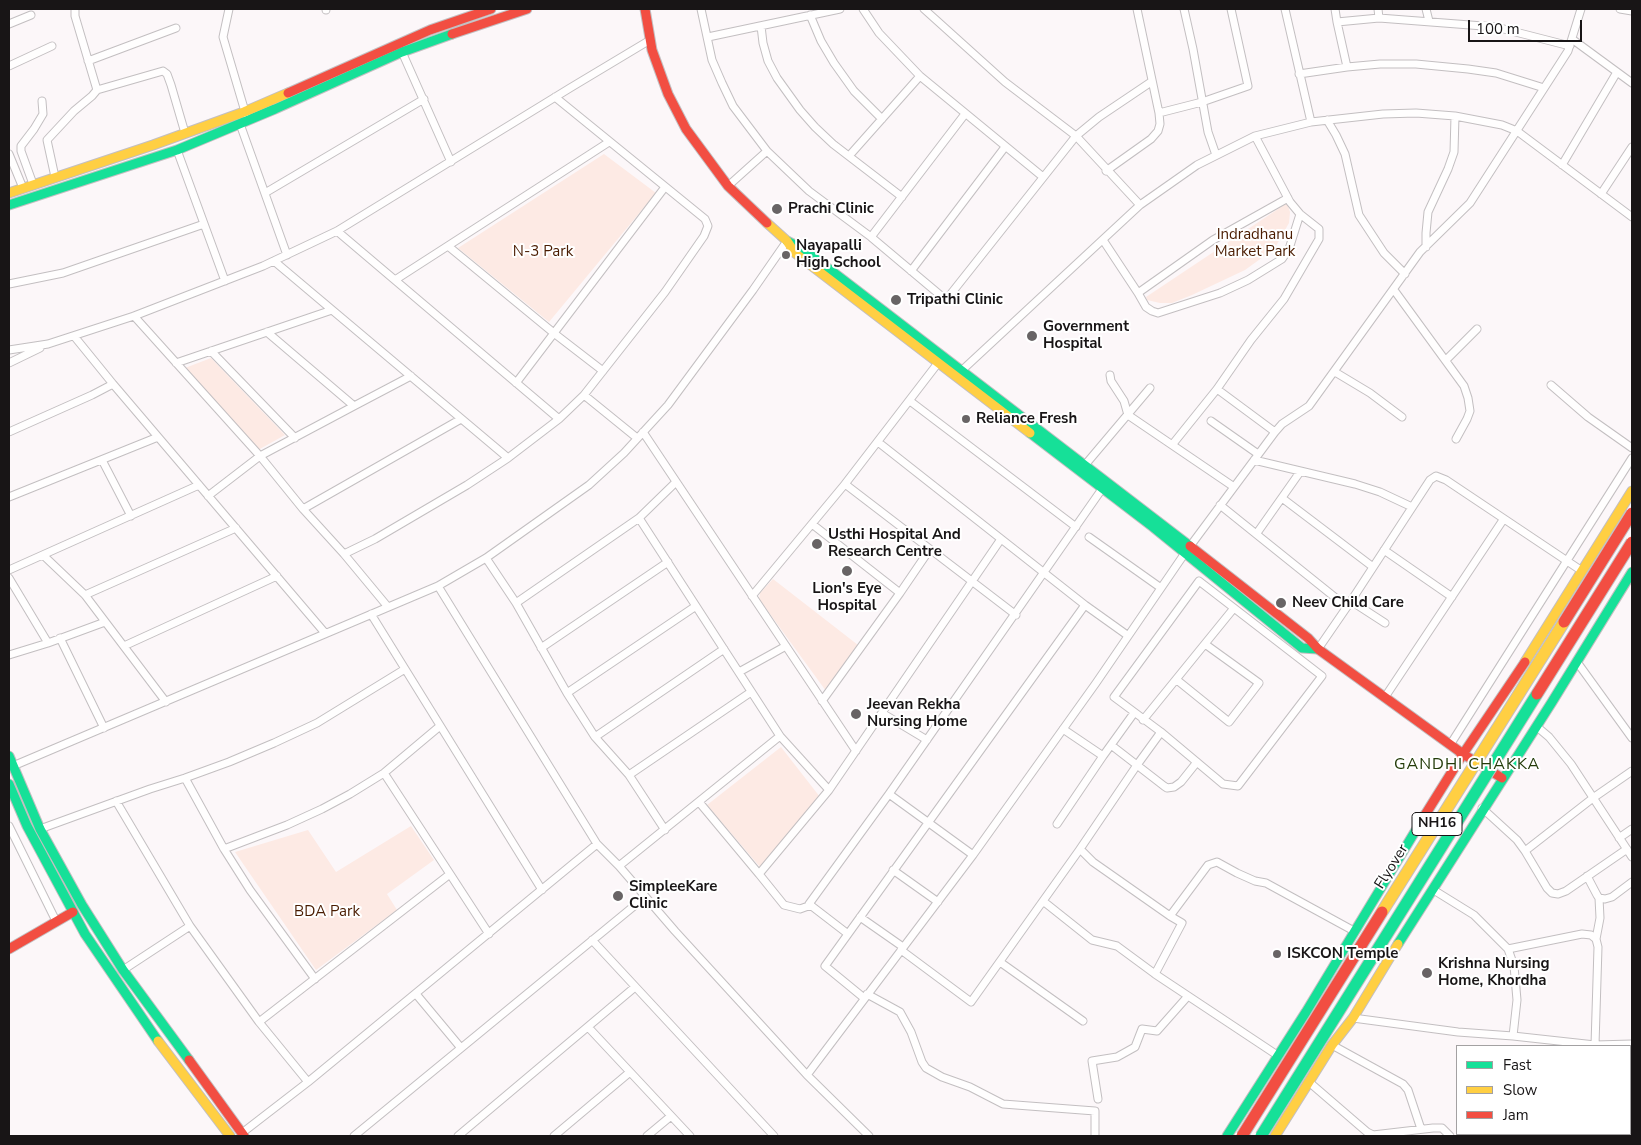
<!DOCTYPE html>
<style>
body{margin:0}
#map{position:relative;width:1641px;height:1145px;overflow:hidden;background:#fcf7f9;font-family:"Nunito Sans",sans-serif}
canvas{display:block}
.frame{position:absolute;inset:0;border:10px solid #181516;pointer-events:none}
.legend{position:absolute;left:1456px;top:1045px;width:175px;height:90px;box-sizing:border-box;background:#fff;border:1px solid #a3a1a2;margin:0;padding:6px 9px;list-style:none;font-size:15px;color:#181516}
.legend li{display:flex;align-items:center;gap:10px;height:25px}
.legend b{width:25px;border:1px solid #a3a1a2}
.scale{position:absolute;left:1468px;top:20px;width:114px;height:22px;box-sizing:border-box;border:2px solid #181516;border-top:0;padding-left:6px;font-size:15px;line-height:18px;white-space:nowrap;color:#181516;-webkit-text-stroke:4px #fff;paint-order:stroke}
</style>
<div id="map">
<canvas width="1641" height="1145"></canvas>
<div class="frame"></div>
<ul class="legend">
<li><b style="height:6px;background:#16e098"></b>Fast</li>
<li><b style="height:6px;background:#ffcf43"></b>Slow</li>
<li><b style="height:6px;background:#f24e42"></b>Jam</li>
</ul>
<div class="scale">100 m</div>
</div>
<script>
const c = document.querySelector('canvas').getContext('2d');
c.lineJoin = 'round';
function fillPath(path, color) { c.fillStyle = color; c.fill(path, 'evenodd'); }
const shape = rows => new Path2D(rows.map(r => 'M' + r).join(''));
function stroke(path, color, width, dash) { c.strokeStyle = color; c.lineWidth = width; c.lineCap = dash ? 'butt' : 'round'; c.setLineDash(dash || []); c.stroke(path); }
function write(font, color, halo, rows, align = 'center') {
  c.font = font + ' "Nunito Sans",sans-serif'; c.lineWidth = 4; c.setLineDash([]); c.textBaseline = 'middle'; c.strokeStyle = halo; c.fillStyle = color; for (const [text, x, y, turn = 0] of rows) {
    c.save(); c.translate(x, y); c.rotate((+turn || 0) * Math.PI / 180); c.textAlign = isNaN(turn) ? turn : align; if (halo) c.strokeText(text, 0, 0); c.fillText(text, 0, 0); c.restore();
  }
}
fillPath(shape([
 [604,154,656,193,549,322,458,248],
 [1287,203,1290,212,1289,223,1276,246,1263,257,1245,270,1192,295,1172,303,1160,303,1147,300,1146,297],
 [211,358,285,435,258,450,185,368],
 [773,579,858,645,826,691,759,599,760,593],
 [781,747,820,797,760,867,707,805],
 [411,826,434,860,387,894,397,910,316,970,235,852,308,830,336,872]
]), '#fdeae4');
const street = shape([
 [75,9,75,16,97,90,163,71,167,74,171,85,185,133],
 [229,9,223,37,246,115],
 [326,9,326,10],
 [701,9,712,60,722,83,733,106,767,151,809,191,871,237,946,300,1076,136,1140,205],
 [924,9,1005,82,1076,136,1099,117,1151,82],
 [1184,9,1193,49,1208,132,1216,155],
 [1285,9,1311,122],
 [1335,9,1337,22],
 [1378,9,1379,18,1496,27,1570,46],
 [1426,9,1429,21],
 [1620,9,1632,11],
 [810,15,821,41,834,63,854,91,882,119],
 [9,24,31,15],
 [761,26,763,43,768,61,777,78,800,110,815,127,833,144,902,197],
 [708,37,840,9],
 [1572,39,1632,83],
 [402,52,451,162],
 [88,61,176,28],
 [9,66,52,46],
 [1347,67,1380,64,1416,64,1468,69,1496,73,1544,88],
 [1299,74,1347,67,1337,22,1379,18],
 [920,76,1043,177],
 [555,97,705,219,708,226,704,236,665,292,584,395,637,438],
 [1159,113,1202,102,1248,86,1231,9],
 [1327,120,1336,135,1345,154,1359,215,1384,253,1405,274],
 [240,124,287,255],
 [177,150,225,281],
 [9,154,23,188],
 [849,156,920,76,879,33,863,9],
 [1562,165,1617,72],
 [1106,171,1151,139,1158,131,1160,124,1159,113,1137,9],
 [55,177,47,140,74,111,92,96,97,90],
 [33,184,21,151,21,146,34,129,43,114,42,101],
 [728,186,767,151],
 [265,193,424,99],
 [1601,194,1632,147],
 [337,231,559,419,584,395],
 [871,237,965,114],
 [1103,240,1138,293,1213,240,1288,198],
 [448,246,555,334,603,371],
 [1426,247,1426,233,1428,212,1448,169,1454,152,1455,116],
 [274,261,508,458],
 [911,271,1005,147],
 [395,280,609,142],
 [9,284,63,273,204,224],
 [1394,290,1464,386,1468,398,1470,411,1467,419,1456,439],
 [1138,293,1146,307,1152,311,1158,313,1220,293,1248,280,1282,259,1289,249,1300,214],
 [134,316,260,456,303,509,344,554],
 [74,336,113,384,325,633],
 [9,350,48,344,134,316,263,266,337,231,570,88,650,40],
 [211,351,295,438],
 [1446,360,1477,329],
 [9,363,40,348],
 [176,363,332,310],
 [1335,372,1370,393,1402,417],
 [958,374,1140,205,1197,165,1255,136,1311,122,1383,114,1416,113,1455,116,1502,125,1517,131,1632,217],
 [1110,375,1111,381,1124,401,1128,415,1234,487],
 [516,383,665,187],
 [1551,385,1588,417,1632,448],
 [1217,389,1275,432],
 [910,401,1076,527],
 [354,406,411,376],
 [1211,421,1258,454],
 [9,432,92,395,113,384],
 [643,432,856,751],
 [878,442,1085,605,1127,635],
 [1172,445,1217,389,1251,340,1284,299,1319,239,1319,229,1300,214,1290,202,1255,136],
 [102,460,131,516],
 [1254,460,1355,484,1380,492,1412,507],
 [1085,465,1150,388],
 [845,484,1016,615],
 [208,496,260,456,354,406,267,332],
 [9,497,158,437],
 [1282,498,1373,567],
 [1220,505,1347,607],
 [303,509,461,419],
 [639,518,780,736],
 [812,524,900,593,930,549],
 [1257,533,1300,472],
 [1089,537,1161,588],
 [1384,550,1452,597],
 [43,555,85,595,166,702],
 [486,558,516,603,567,693,595,737,629,775,665,830],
 [9,570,199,485],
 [9,578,48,643,9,655],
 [438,586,597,844,619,866],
 [85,595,236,528],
 [752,596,845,484,938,363],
 [1351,601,1385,623],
 [516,603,639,518,676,482],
 [388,607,344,554,375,539,467,485,508,458,559,419],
 [371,614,542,890],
 [60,638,104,728],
 [48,643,105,622],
 [124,646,277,576],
 [541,648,668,562],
 [1318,649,1351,601,1430,480,1436,476,1446,480,1582,571],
 [1577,662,1632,738],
 [739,672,786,646],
 [1177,680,1229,722,1259,683,1205,644],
 [567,693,696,606],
 [1385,697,1503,520],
 [822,701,900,593],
 [882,713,927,740],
 [1143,720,1234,608],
 [1536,726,1549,737,1571,764,1632,857],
 [1063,729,1103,756],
 [595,737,724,649],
 [1111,745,1164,786,1167,788,1174,787,1181,782,1197,762],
 [1450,745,1632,458],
 [13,766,438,586,486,558,589,485,624,453,668,405,753,290,787,241],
 [384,773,450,874],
 [629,775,751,692],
 [185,778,224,849,287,825,322,809,350,794,384,773,440,726],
 [889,794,973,855],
 [116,801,190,926,259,1022,308,1082],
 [699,802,759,874,829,790],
 [1482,808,1517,840,1525,851,1547,888,1552,893,1558,894,1566,891,1627,849],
 [1057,824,1103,756,1134,713],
 [9,826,56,921],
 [40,829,150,789,185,778,229,762,274,743,317,723,405,669],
 [1619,838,1632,829],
 [224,849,250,890,315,979],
 [1080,849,1137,765,1161,732,1223,784,1238,786,1322,676,1199,581,1114,697,1161,732],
 [1525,851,1593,798,1632,771],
 [893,870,938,902],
 [759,874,784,905,800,909,811,905],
 [1587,876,1597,895,1599,898,1605,899,1612,897,1632,882],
 [1432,889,1474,915,1508,949,1514,966,1517,1000,1513,1036,1595,1045,1632,1044],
 [1043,901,1092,940,1117,946,1155,974],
 [860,917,903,947],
 [848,934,809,904,889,794,1102,489],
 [1596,939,1600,918,1599,898],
 [592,940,774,1136],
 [1508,949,1582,934,1591,935,1596,939,1598,947,1595,1045],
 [901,950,971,1002,1080,849,1093,862,1170,916],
 [1000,962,1083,1021],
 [123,970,190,926],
 [416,994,461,1048],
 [867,994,900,1012,911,1032,922,1062,926,1068,942,1077,970,1087,1003,1104,1095,1111,1095,1136],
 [864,998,825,966,1085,605],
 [1353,1018,1458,1032,1513,1036],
 [259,1022,450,874,489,934],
 [588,1027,690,1136],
 [1332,1045,1403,1084,1408,1090,1421,1129],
 [1277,1055,1155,974,1182,923,1170,916,1208,865,1217,862,1237,873,1255,881,1266,883,1354,931],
 [807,1075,973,855,1096,683,1185,553,1275,432,1282,424,1309,406,1420,252,1470,203,1568,51,1581,9],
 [1309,1082,1367,1132,1373,1135,1433,1128,1442,1128,1450,1136],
 [1098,1099,1092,1061,1117,1057,1135,1047,1142,1029,1157,1031,1188,996],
 [242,1133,308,1082,597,844],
 [354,1136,645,897],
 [458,1136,635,987],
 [554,1136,630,1072],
 [647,1136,671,1116],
 [869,1136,807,1075,675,931,619,866,780,736,829,790,1001,539]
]);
const fast = shape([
 [9,205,177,150,275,109,402,52,452,34],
 [787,241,803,249,1190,546],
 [1030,433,1153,527,1302,648,1318,649],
 [9,756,40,829,82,905,123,970,189,1060],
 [9,784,27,826,85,934,158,1041],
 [1398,944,1552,702,1632,572],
 [1227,1136,1306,1012,1425,815]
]);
const slow = shape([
 [9,193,153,145,244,112,288,93],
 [767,223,787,241,795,253,1030,433],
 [1525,662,1632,491],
 [158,1041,230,1136],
 [1275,1136,1332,1045,1353,1018,1398,944]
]);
const jam = shape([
 [645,9,652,50,668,94,686,129,728,186,767,223],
 [452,34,527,9],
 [288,93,430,30,491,9],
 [1190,546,1308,638,1318,649,1463,754,1502,778],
 [1425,815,1463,754,1525,662],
 [9,949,73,912],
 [189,1060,244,1136]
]);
stroke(street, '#c3bfc1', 9);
stroke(fast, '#c3bfc1', 11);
stroke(slow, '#c3bfc1', 11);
stroke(jam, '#c3bfc1', 11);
stroke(street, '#fffefe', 7);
stroke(fast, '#16e098', 9);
stroke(slow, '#ffcf43', 9);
stroke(jam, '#f24e42', 9);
const fastBridge = shape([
 [1261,1136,1537,694]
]);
const slowBridge = shape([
 [1382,912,1564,622]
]);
const jamBridge = shape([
 [1564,622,1632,513],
 [1537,694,1632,542],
 [1242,1136,1382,912]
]);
stroke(fastBridge, '#c3bfc1', 13, []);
stroke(slowBridge, '#c3bfc1', 13, []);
stroke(jamBridge, '#c3bfc1', 13, []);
stroke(fastBridge, '#16e098', 11);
stroke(slowBridge, '#ffcf43', 11);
stroke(jamBridge, '#f24e42', 11);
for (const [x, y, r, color] of [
 [777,209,6,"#686465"],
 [786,255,5,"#686465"],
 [896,300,6,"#686465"],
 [1032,336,6,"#686465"],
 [966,419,5,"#686465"],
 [817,544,6,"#686465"],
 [847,571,6,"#686465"],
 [1281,603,6,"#686465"],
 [856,714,6,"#686465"],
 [618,896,6,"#686465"],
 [1277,954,5,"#686465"],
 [1427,973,6,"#686465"]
]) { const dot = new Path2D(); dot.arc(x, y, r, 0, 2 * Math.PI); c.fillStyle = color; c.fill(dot); stroke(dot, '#fff', 2); }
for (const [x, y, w] of [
 [1437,824,50]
]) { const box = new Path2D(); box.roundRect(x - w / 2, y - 11.5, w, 23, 4); c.fillStyle = '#fff'; c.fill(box); stroke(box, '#181516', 1); }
write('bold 14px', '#181516', null, [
 ["NH16",1437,824]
]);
write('bold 15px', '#181516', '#fff', [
 ["Prachi Clinic",788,209],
 ["Nayapalli",796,246],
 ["High School",796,263],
 ["Tripathi Clinic",907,300],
 ["Government",1043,327],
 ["Hospital",1043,344],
 ["Reliance Fresh",976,419],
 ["Usthi Hospital And",828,535],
 ["Research Centre",828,552],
 ["Lion's Eye",847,589,"center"],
 ["Hospital",847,606,"center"],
 ["Neev Child Care",1292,603],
 ["Jeevan Rekha",867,705],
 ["Nursing Home",867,722],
 ["SimpleeKare",629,887],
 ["Clinic",629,904],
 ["ISKCON Temple",1287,954],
 ["Krishna Nursing",1438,964],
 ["Home, Khordha",1438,981]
], 'left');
write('15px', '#4a1c01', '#fff', [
 ["Indradhanu",1255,235],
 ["Market Park",1255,252],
 ["N-3 Park",543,252],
 ["BDA Park",327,912]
]);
write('15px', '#181516', '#fff', [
 ["Flyover",1392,867,-58]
]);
c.letterSpacing = '1px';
write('16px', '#233b09', '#fff', [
 ["GANDHI CHAKKA",1467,765]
]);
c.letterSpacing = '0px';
</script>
